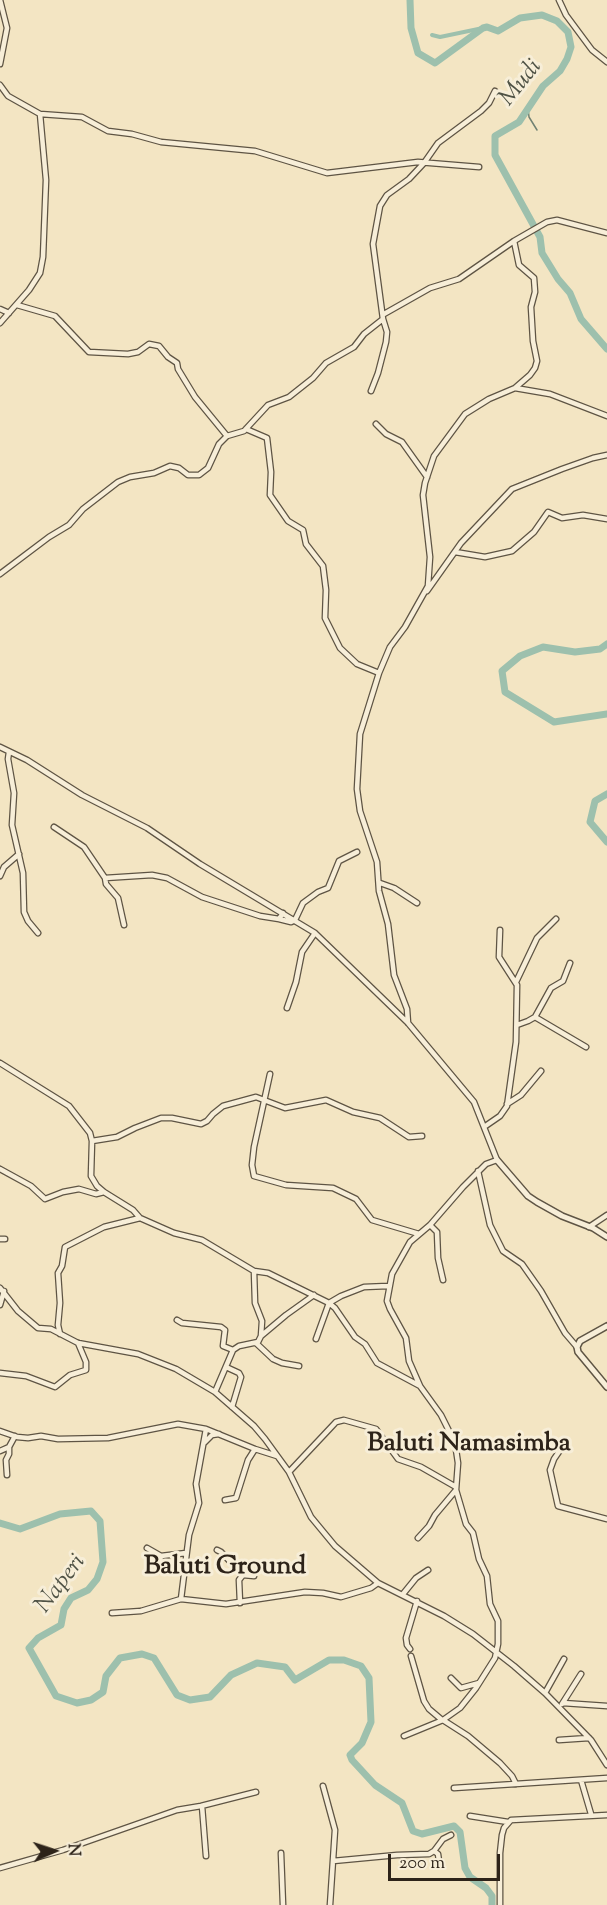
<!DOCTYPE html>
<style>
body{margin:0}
#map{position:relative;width:607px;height:1905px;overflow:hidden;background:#f3e5c3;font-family:"Sorts Mill Goudy",serif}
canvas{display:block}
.north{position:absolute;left:24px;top:1821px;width:60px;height:60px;-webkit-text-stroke:4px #f7eed8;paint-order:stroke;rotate:87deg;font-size:16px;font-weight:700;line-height:24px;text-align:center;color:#2d2319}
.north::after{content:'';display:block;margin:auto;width:21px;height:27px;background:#2d2319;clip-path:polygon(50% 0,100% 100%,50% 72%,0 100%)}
.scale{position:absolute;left:388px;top:1854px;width:112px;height:27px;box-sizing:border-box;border:3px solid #2d2319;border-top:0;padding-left:8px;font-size:18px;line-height:21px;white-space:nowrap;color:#2d2319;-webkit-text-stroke:4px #f7eed8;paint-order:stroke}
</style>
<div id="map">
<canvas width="607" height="1905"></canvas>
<div class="north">N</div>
<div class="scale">200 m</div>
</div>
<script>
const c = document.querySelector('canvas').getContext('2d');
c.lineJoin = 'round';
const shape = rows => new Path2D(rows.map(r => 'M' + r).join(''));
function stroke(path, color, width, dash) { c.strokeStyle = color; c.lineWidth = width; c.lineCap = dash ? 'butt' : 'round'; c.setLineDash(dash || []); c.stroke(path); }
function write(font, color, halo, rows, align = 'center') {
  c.font = font + ' "Sorts Mill Goudy",serif'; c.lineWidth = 6; c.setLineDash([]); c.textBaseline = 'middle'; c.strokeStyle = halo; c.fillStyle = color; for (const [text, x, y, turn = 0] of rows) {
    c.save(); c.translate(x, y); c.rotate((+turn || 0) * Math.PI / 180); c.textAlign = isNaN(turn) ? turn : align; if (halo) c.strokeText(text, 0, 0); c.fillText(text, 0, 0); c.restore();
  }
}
stroke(shape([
 [528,108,529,117,537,130]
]), '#708172', 1.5);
stroke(shape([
 [432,35,440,37,483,28]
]), '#9dc0ad', 4);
stroke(shape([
 [410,0,411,28,418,53,435,63,483,28,487,27,498,31,520,18,542,15,557,21,568,32,571,47,567,59,560,71,543,86,519,122,495,136,495,155,540,237,542,253,558,279,570,293,581,319,607,349],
 [607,644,600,649,575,652,543,647,520,656,502,671,505,692,554,722,607,714],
 [607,794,595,801,590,822,607,842],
 [0,1523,20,1529,60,1514,91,1511,100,1521,103,1562,97,1579,88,1590,71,1598,64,1609,61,1625,38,1638,29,1648,56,1696,77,1703,91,1700,103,1692,106,1676,120,1658,142,1654,154,1658,177,1695,190,1700,210,1697,231,1675,257,1663,285,1667,295,1680,329,1660,344,1660,361,1666,369,1678,371,1722,362,1743,350,1755,352,1760,375,1785,402,1803,413,1831,422,1834,454,1826,460,1832,465,1868,470,1877,486,1888,492,1896,492,1905]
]), '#9dc0ad', 7);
const minor = shape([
 [559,0,566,15,592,50,607,62],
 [0,64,7,28,0,0],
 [0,85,8,96,40,114,46,180,43,257,40,273,29,290,0,323],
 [40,114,82,117,108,131,132,134,161,142,255,151,327,173,418,162,479,167],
 [17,305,55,316,89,352,128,354,138,352,149,344,159,346,168,357,177,363,178,369,195,397,227,436],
 [0,309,9,313],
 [384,314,430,288,459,279,514,241,547,222,557,220,607,233],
 [515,388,550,394,607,416],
 [371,391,378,373,386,342,387,332,383,319],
 [376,424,386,434,402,442,427,477],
 [246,429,267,438,271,472,270,495,288,521,303,530,306,544,323,566,326,590,325,618,340,648,357,664,379,673],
 [455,552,485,557,512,551,534,532,548,512,562,518,583,515,607,519],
 [0,574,49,537,69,525,83,509,118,482,130,477,154,473,170,466,179,468,188,475,199,475,208,468,219,444,227,436,244,431,268,405,289,397,313,378,326,363,354,347,364,334,383,319,373,244,380,206,387,195,409,179,424,163,438,143,481,111,489,103,495,91],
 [427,591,461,543,512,489,562,469,593,458,607,455],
 [0,747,27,760,82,795,147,828,200,864,315,933,408,1023,474,1102,497,1160,486,1164,463,1187,430,1225,410,1242,392,1274,387,1301,390,1309,406,1338,409,1361,420,1386,441,1415,455,1443,458,1463,456,1490,466,1524,473,1533,479,1559,487,1576,490,1604,498,1621,498,1644,495,1658,476,1688,460,1708,443,1720,404,1736],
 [9,752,8,759,14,793,12,825,23,873,24,912,28,921,38,933],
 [54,827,84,847,105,878,152,875,167,878,202,897,260,916,279,919,283,913],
 [0,876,4,867,19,854],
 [105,878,106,884,118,898,124,925],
 [380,883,394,888,417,903],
 [279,919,291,922,295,920,303,903,318,892,328,888,339,861,357,852],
 [516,982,537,938,556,919],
 [287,1008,296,982,302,952,315,933],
 [535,1017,586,1047],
 [408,1023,407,1009,394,975,388,924,379,891,377,862,360,811,357,789,360,734,379,673,390,647,405,627,428,586,430,557,423,495,425,483,434,456,465,414,489,399,515,388,530,375,535,368,537,361,533,341,531,307,535,292,534,278,519,265,514,241],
 [517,1025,528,1021,535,1017,551,988,563,981,570,963],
 [0,1063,69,1106,90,1133,92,1141,91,1176,97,1186,104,1192,133,1210,140,1218,174,1233,202,1240,254,1271,255,1303,262,1321,261,1336,258,1342,239,1346,233,1350,215,1392],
 [270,1074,254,1147,252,1165,254,1176,286,1185,333,1188,356,1199,372,1220,419,1234],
 [507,1104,521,1095,541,1071],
 [484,1127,500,1116,507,1106,516,1042,517,985,499,957,500,930],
 [92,1141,117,1137,135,1128,161,1118,172,1118,201,1124,207,1121,213,1114,223,1106,256,1097,285,1108,326,1100,353,1112,380,1118,409,1137,422,1136],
 [0,1169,31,1186,45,1199,63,1192,79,1189,96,1194,104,1192],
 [478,1171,490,1225,503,1251,522,1264,541,1291,565,1333,577,1347],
 [430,1225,437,1232,438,1258,443,1280],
 [589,1227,607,1215],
 [0,1239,5,1239],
 [254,1271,268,1273,329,1303,335,1308,355,1337,365,1344,377,1363,420,1386],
 [0,1288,18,1311,38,1328,51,1329,78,1343,138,1354,176,1369,215,1392,254,1426,265,1439,289,1472,311,1517,335,1546,378,1583,444,1616,473,1634,514,1666,545,1693,591,1740,607,1765],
 [0,1305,4,1291],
 [177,1320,182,1323,221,1327,225,1330,223,1346,233,1350],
 [60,1334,58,1325,60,1303,58,1273,62,1266,65,1247,104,1227,140,1218],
 [261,1336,286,1315,314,1295],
 [316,1339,329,1303,341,1296,364,1287,388,1286],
 [256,1343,273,1359,282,1363,299,1366],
 [226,1367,239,1373,241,1377,232,1407],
 [0,1373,26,1376,55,1387,70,1375,86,1370,86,1362,78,1343],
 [0,1431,17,1437,28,1438,41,1436,58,1439,108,1438,178,1424,206,1429,255,1449,277,1456],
 [204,1443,212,1435,219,1434],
 [565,1443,554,1459,550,1470,558,1506,607,1519],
 [0,1451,9,1447,15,1436],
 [289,1472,336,1422,344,1420,376,1429,398,1459,421,1467,456,1487],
 [7,1475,6,1460,9,1454,9,1447],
 [225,1500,236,1498,248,1460,255,1449],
 [418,1538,429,1526,435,1515,456,1490],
 [147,1548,161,1556,186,1553],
 [217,1550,221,1552,243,1575,254,1576],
 [159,1571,161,1556],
 [403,1594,416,1578,428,1570],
 [181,1599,189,1535,199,1503,196,1484,206,1429],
 [240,1603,239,1580,243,1575],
 [112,1613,141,1611,181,1599,226,1604,305,1592,323,1593,341,1597,371,1588,378,1583],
 [410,1649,407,1645,406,1638,417,1601],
 [411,1656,424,1701,429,1709,442,1720],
 [451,1678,461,1688,479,1683],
 [545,1693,564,1659],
 [563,1703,607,1706],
 [562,1704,581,1674],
 [443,1720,468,1736,500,1763,512,1776,516,1784],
 [559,1740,589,1738],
 [581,1780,591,1814],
 [323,1786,335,1830,330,1905],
 [454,1788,607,1778],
 [202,1806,206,1856],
 [470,1816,508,1822],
 [434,1851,438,1854,439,1861],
 [281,1853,283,1905],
 [333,1861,397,1855,429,1854,434,1851,443,1839,451,1835],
 [0,1868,63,1850,177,1810,201,1806,256,1792],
 [500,1905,500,1853,502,1835,504,1828,511,1820,607,1815]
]);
const tertiary = shape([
 [497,1160,528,1196,537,1202,562,1216,593,1228,607,1237],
 [607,1326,580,1341,577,1347,578,1352,607,1387]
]);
stroke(minor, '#5e5444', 7);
stroke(tertiary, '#5e5444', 8);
stroke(minor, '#f7eed8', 4.5);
stroke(tertiary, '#f7eed8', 5);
write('italic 24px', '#4f5245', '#f7eed8', [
 ["Mudi",522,84,-51],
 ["Naperi",62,1585,-53]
]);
write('bold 26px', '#2d2319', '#f7eed8', [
 ["Baluti Namasimba",469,1446],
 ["Baluti Ground",225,1569]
]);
</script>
